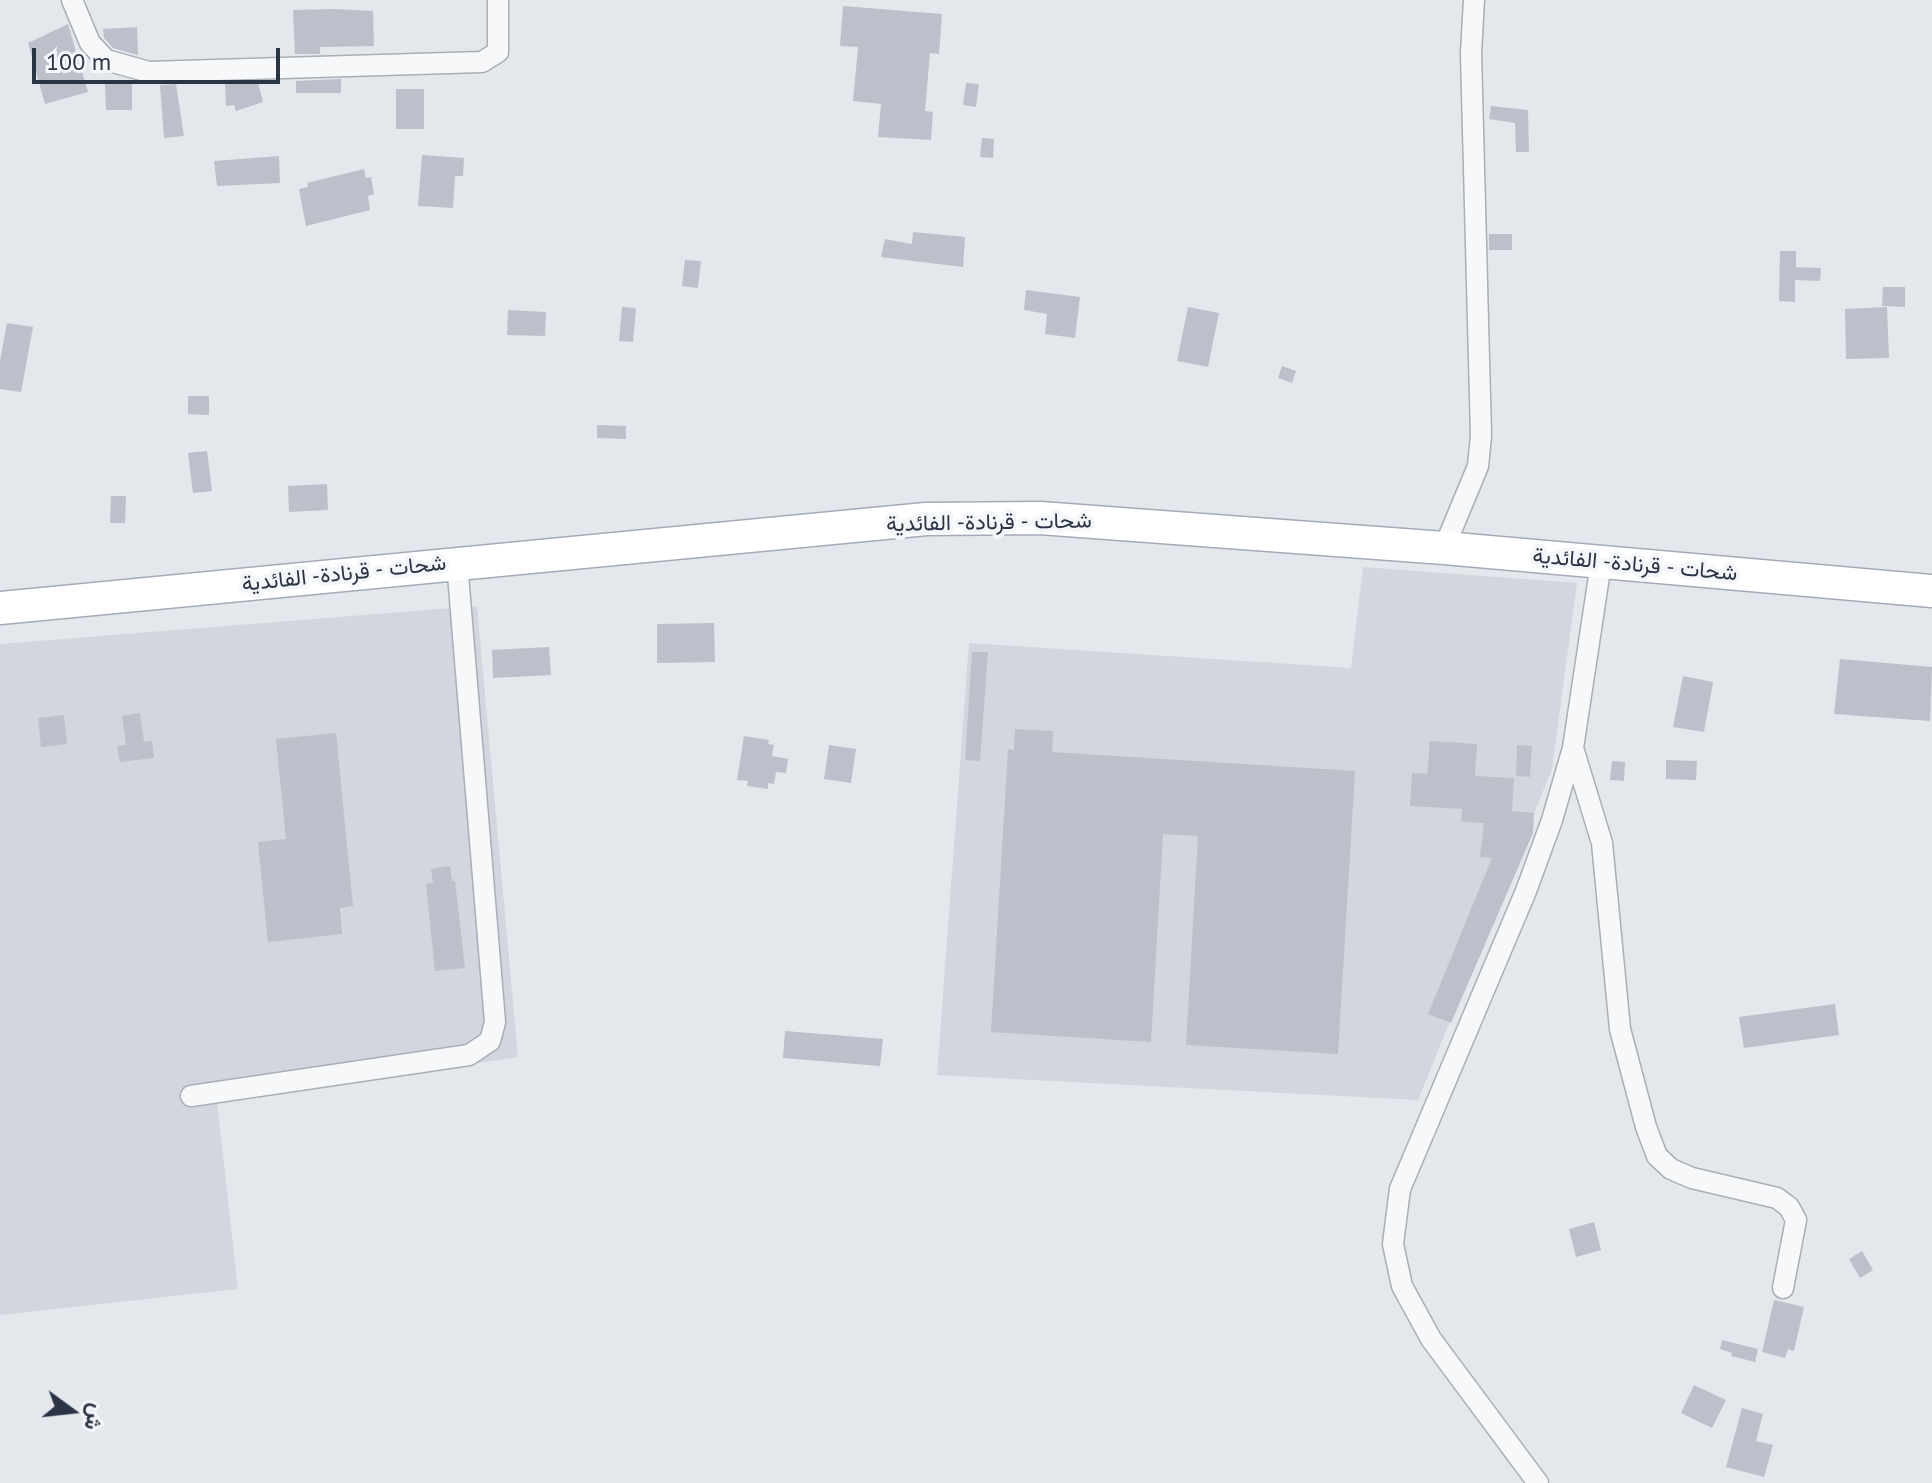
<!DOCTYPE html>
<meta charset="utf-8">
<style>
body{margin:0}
#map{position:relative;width:1932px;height:1483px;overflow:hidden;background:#e4e7ec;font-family:"PT Sans",Vazirmatn,sans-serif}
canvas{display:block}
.north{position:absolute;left:32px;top:1371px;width:80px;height:80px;-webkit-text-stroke:6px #f4f6f9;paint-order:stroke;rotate:105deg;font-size:22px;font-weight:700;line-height:32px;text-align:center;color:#2b3445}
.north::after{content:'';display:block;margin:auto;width:28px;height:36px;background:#2b3445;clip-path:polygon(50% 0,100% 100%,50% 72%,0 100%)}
.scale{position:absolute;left:32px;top:48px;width:248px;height:36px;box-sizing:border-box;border:4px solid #2b3445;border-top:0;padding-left:10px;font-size:24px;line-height:28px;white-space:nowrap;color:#2b3445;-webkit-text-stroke:6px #f4f6f9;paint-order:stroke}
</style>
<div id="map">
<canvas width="1932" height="1483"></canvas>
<div class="north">ش</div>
<div class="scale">100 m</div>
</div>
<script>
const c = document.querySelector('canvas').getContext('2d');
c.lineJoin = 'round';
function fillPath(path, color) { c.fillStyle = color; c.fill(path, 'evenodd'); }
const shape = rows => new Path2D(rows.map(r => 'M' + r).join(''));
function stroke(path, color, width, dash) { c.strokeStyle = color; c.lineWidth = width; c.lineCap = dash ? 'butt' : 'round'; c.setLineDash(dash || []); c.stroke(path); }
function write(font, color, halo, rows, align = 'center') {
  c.font = font + ' "PT Sans",Vazirmatn,sans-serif'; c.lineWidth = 8; c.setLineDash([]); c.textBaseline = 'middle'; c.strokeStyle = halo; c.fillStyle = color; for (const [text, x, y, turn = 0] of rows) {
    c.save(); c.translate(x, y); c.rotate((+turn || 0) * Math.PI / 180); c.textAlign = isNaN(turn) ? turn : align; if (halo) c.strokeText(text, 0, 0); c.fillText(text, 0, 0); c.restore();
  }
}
fillPath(shape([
 [1363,567,1577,583,1552,769,1418,1100,937,1075,969,643,1351,668],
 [477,606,518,1057,217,1102,238,1289,0,1315,0,644]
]), '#d2d6de');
fillPath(shape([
 [843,6,942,14,939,54,930,53,925,111,933,112,931,140,878,137,881,104,853,101,858,47,840,46],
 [334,9,373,11,374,46,320,47,320,54,295,54,293,10],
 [68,24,88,92,45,104,28,43],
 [137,27,138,55,113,48,104,38,103,29],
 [341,79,341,93,296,93,296,81],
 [246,82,258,82,263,102,236,111,234,105,226,106,225,83],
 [966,83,979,84,976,107,963,105],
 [105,84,132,84,132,110,106,110],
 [176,84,184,136,164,138,160,85],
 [396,89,424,89,424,129,396,129],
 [1491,106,1528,110,1529,152,1516,152,1515,123,1489,119],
 [982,138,994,139,993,158,980,157],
 [422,155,464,158,463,176,455,176,453,208,418,206],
 [279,156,280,183,217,186,214,161],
 [364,169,366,178,371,177,374,194,368,196,370,210,306,226,299,189,308,187,307,183],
 [913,232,965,237,963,267,881,257,885,239,912,244],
 [1489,234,1512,234,1512,250,1489,250],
 [1780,251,1796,251,1796,267,1821,268,1820,281,1795,280,1795,302,1779,301],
 [685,260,701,261,698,288,682,286],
 [1883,287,1905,287,1905,307,1882,306],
 [1026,290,1080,297,1075,338,1045,334,1047,314,1024,310],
 [622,307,636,308,633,342,619,341],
 [1188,307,1219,313,1208,367,1177,361],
 [1887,307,1889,358,1846,359,1845,309],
 [508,310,546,312,545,336,507,335],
 [7,323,33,327,21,392,0,389,0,361],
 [1282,366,1296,371,1292,383,1278,378],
 [188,396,209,396,209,415,188,414],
 [597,425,626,426,626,439,597,438],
 [207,451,212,491,193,493,188,453],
 [327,484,328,510,289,512,288,486],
 [111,496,126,496,125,523,110,523],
 [714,623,715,662,657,663,657,624],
 [549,647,551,675,493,678,492,650],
 [972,652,988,652,980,761,965,760],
 [1840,659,1932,667,1930,721,1834,714],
 [1683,676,1713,682,1704,732,1673,727],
 [140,713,144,742,152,741,154,758,120,762,117,746,126,745,122,716],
 [64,715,67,744,41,747,38,718],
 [1015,729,1053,731,1052,752,1355,771,1338,1054,1186,1045,1198,836,1163,834,1151,1042,991,1032,1008,749,1014,750],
 [336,733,353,906,340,908,342,934,268,942,258,842,286,839,276,739],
 [744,736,769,740,768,744,774,745,772,756,788,759,786,773,776,772,774,784,768,783,768,789,747,786,748,781,737,780],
 [1430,741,1477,744,1475,776,1514,778,1512,811,1534,813,1533,833,1451,1023,1428,1014,1492,858,1480,857,1484,823,1461,822,1462,809,1410,806,1412,773,1427,774],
 [829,745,856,749,851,783,824,779],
 [1517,745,1532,746,1530,777,1516,776],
 [1666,760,1697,761,1696,780,1666,779],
 [1612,761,1625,762,1624,781,1610,780],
 [450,866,452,881,455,881,465,968,435,971,426,884,433,883,431,869],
 [1835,1004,1839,1035,1744,1048,1739,1017],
 [785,1031,883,1039,880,1066,783,1058],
 [1594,1222,1601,1250,1576,1257,1569,1229],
 [1862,1251,1873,1270,1860,1278,1849,1259],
 [1774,1300,1804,1307,1794,1351,1788,1349,1785,1358,1762,1352],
 [1722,1340,1758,1349,1755,1362,1731,1356,1732,1353,1720,1349],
 [1694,1385,1726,1400,1712,1428,1681,1413],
 [1742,1408,1763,1414,1756,1441,1773,1445,1764,1477,1726,1467]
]), '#bbc0ca');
const minor = shape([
 [72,0,90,43,106,60,149,72,482,62,498,52,498,0],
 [1444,548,1478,466,1481,436,1471,53,1474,0],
 [1573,748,1602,843,1620,1029,1646,1127,1657,1156,1671,1169,1692,1178,1777,1198,1789,1207,1796,1220,1783,1288],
 [191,1096,469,1055,490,1041,495,1022,457,563],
 [1538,1483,1431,1339,1402,1286,1393,1244,1400,1189,1526,891,1552,820,1573,748,1601,563]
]);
const primary = shape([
 [0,608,926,519,1040,518,1444,548,1932,591]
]);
stroke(minor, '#a9aeb7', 23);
stroke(primary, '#a3abb8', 35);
stroke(minor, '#f7f8fa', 20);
stroke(primary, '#fff', 32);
write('22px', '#2b3445', '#f4f6f9', [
 ["شحات - قرنادة- الفائدية",989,523,-1],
 ["شحات - قرنادة- الفائدية",1635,565,5],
 ["شحات - قرنادة- الفائدية",344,574,-6]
]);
</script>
